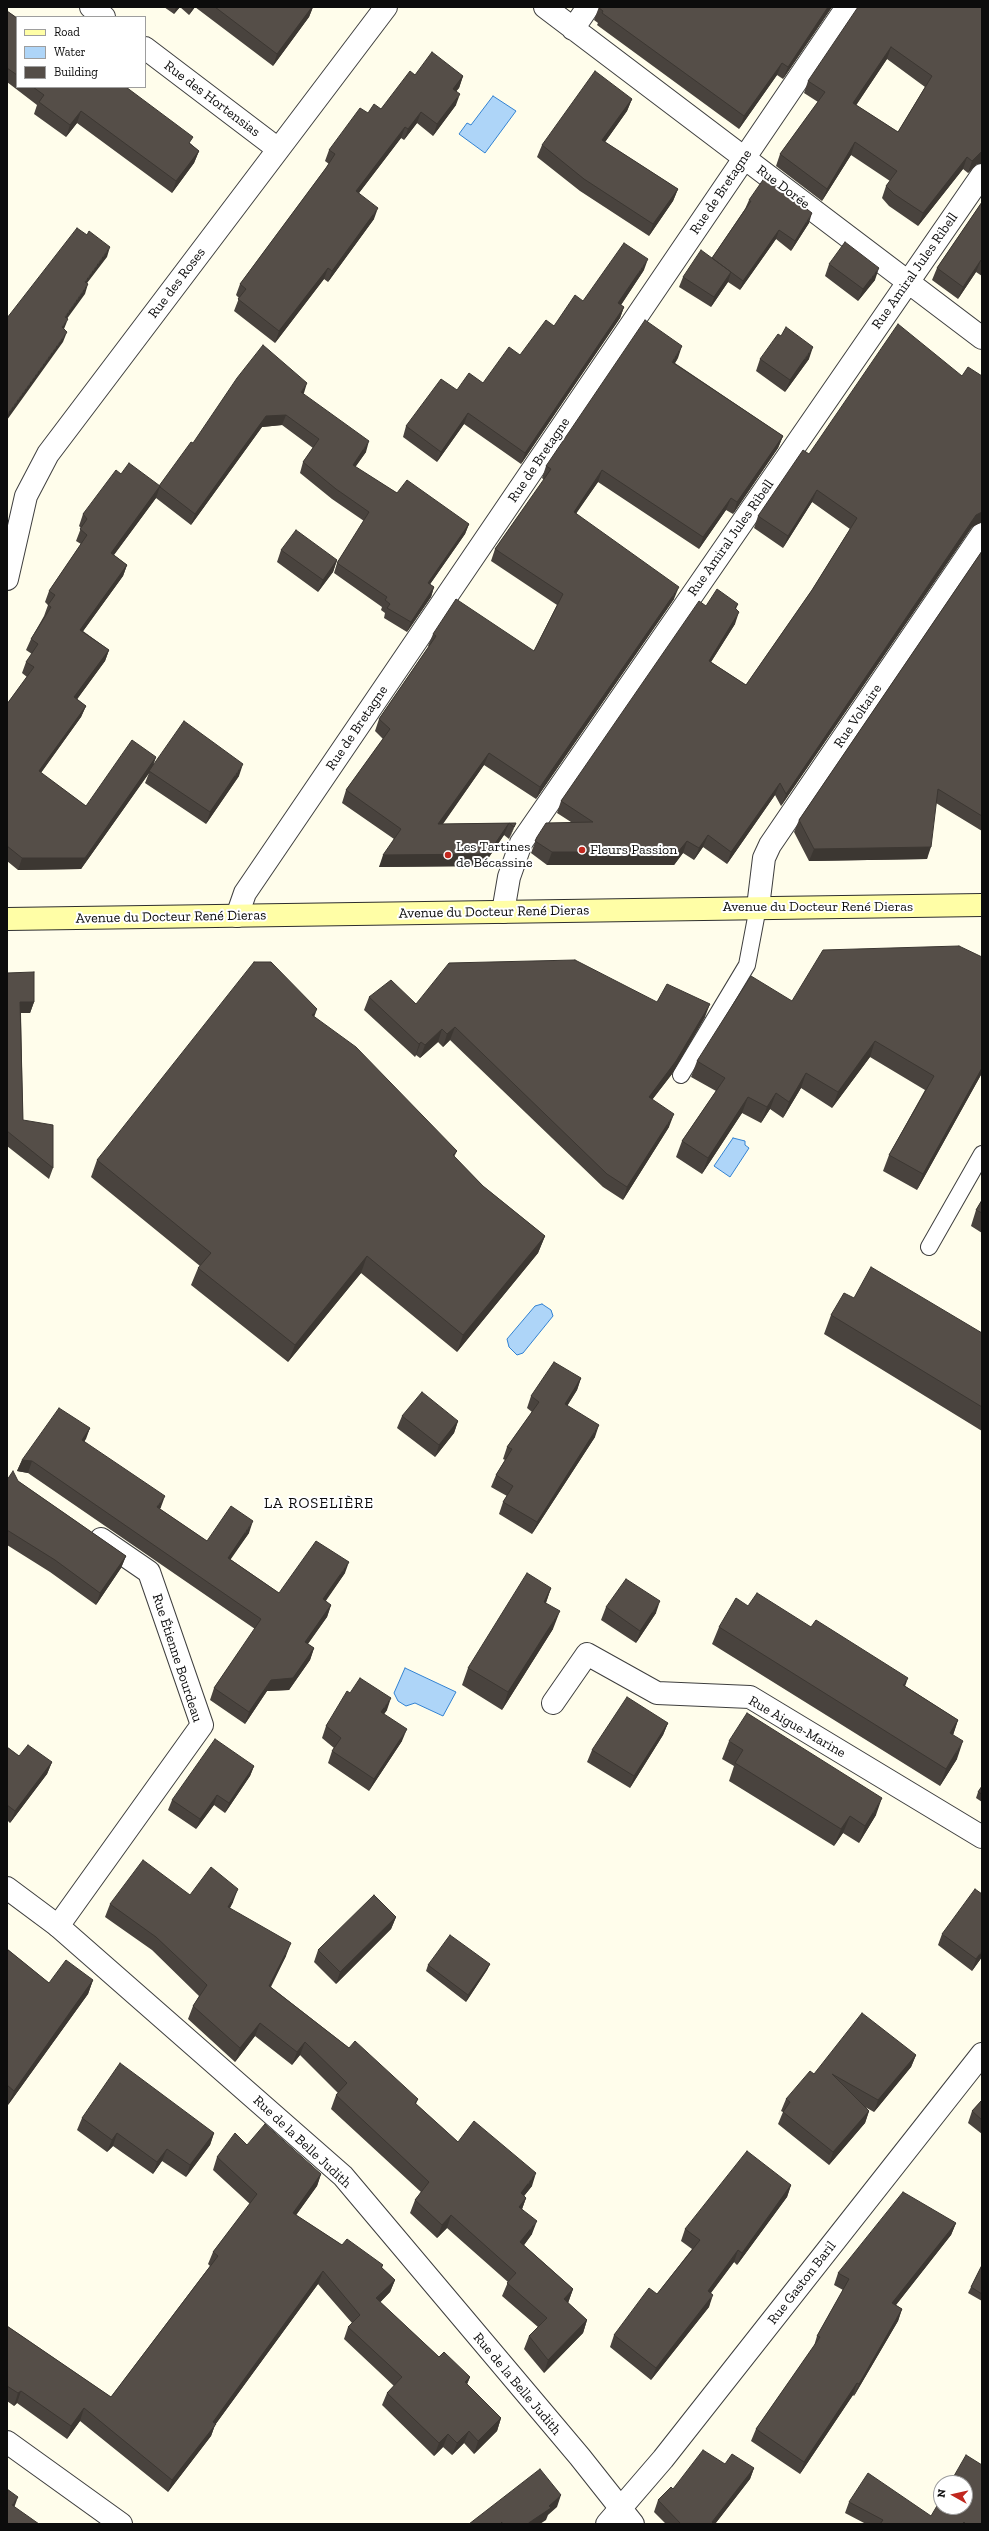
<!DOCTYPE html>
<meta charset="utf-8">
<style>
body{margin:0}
#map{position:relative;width:989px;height:2531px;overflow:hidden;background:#fffdeb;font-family:"Zilla Slab",serif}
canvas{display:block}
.frame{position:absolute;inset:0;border:8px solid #0c0c0c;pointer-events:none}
.legend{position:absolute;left:16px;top:16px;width:130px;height:72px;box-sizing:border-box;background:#fff;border:1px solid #9e9e9e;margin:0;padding:5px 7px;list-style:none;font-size:12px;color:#0c0c0c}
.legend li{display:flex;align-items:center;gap:8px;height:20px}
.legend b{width:20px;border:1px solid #9e9e9e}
.north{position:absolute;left:933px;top:2475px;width:40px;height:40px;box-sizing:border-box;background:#fff;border:1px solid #9e9e9e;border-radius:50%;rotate:278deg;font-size:11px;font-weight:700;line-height:16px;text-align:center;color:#0c0c0c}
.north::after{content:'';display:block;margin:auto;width:14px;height:18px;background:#c1281f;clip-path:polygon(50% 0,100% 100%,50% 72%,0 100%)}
</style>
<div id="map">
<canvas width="989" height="2531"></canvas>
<div class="frame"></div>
<ul class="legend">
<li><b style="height:5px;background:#fffea6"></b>Road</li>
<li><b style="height:11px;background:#aed5f8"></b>Water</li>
<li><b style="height:11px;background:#554e48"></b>Building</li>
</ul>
<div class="north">N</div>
</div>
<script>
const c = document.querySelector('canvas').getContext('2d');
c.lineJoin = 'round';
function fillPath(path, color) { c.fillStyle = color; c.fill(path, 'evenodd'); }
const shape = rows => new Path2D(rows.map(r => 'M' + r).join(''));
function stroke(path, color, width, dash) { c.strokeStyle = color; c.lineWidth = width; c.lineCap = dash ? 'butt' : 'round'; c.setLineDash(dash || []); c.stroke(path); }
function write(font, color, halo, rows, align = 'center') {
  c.font = font + ' "Zilla Slab",serif'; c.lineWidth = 4; c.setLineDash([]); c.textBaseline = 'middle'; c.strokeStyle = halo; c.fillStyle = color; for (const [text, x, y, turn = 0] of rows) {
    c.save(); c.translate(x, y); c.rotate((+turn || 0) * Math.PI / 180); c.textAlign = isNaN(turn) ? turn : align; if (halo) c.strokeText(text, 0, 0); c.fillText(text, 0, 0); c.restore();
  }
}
const water = shape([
 [493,96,516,111,485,153,459,134,467,123,471,125,493,96],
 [733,1138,745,1141,745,1145,749,1148,730,1177,714,1166,733,1138],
 [542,1304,551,1310,553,1316,523,1353,517,1355,509,1347,507,1339,535,1306,542,1304],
 [405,1668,456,1692,443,1716,415,1703,406,1706,398,1701,394,1693,405,1668]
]);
fillPath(water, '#aed5f8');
stroke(water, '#3282d2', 1);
const service = shape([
 [681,1075,747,965,758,907],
 [929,1247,982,1154]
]);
const minor = shape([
 [91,7,104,17],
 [545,7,982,338],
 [573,29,588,7],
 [145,48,278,149],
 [7,579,26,496,48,454,386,7],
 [758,907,764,858,770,845,982,534],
 [503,912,509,877,521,843,982,175],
 [237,916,245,893,847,7],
 [553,1703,587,1654,657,1693,750,1697,982,1837],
 [58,1926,202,1725,149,1572,101,1539],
 [7,2442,121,2524],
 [607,2524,663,2459,982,2054]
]);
const tertiary = shape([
 [7,1888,58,1926,343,2176,580,2457,633,2524]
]);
const secondary = shape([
 [7,919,982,905]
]);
stroke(service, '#3f3f3f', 18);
stroke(minor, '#3f3f3f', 24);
stroke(tertiary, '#3f3f3f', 24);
stroke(secondary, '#2e2e2e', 24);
stroke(service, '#fff', 16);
stroke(minor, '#fff', 22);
stroke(tertiary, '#fff', 22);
stroke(secondary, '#fffea6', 22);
fillPath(shape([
 [164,7,195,7,189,15,180,7,174,14],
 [195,7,313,7,309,17,273,66],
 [599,7,832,7,783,79,777,75,739,129,597,25,598,23,594,20],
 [982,7,982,164,977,164,968,173,963,169,918,226,889,206,882,198,886,186,890,181,851,155,822,201,776,166,780,154,818,102,804,93,808,81],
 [887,59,925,87,898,132,856,105],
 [7,11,17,18,17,87,126,87,199,151,194,163,172,193,77,123,66,137,34,114,37,105,7,82],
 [415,75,463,76,459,88,456,91,456,105,433,136,417,123,404,140,401,138,359,193,374,219,328,282,324,279,275,343,234,311,239,298,236,295,240,284,329,164,325,161,329,150,368,113,381,109],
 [632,99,627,111,605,142,678,189,673,201,649,236,580,191,537,157,542,145],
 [749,200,809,223,791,251,776,239,740,290,728,282,711,307,679,287,683,277,712,258,745,209],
 [982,202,982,276,976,272,958,299,932,280,937,268],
 [829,264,875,280,858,301,825,276],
 [644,270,621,305,624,307,620,318,521,464,464,424,437,462,403,437,406,426,457,390,483,383,520,355,554,326,583,301],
 [678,358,675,363,783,436,778,448,733,514,726,510,699,549,598,482,576,513,674,599,536,799,484,765,443,824,516,823,509,839,504,835,483,866,379,867,394,839,342,803,346,790,383,739,375,731,379,719,429,646,428,646,433,634,534,651,557,605,491,561,495,549,544,480,542,478,546,466],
 [760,359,809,359,785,392,756,371],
 [962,376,982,376,982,522,972,527,781,806,775,795,727,864,703,847,694,860,683,853,674,865,547,865,531,853,537,837,571,822,557,813,561,801,706,606,738,604,736,609,735,624,711,662,746,685,812,590,850,529,812,502,783,548,754,528,758,516,809,454],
 [303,394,366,452,355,467,397,493,469,524,465,534,430,584,434,587,431,597,407,632,384,618,385,613,381,610,382,607,334,573,337,563,364,521,332,499,300,473,303,462,313,448,282,425,262,427,191,525,156,498,114,555,127,565,123,576,83,631,109,650,105,661,77,699,86,706,81,717,41,773,86,806,156,757,152,767,239,776,206,824,145,783,149,773,81,869,18,870,7,861,7,704,27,677,22,673,26,662,32,654,26,650,31,639,44,616,48,605,45,602,49,591,81,544,76,541,81,528,79,526,83,514,121,474,159,486,193,443],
 [281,550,337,560,333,572,318,592,277,562],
 [982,551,982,831,936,803,927,859,809,861,794,832,799,820],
 [982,957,982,1073,917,1190,883,1171,889,1155,925,1090,870,1057,832,1108,801,1088,783,1118,770,1109,761,1123,742,1113,702,1174,676,1157,682,1141,716,1091,691,1077,697,1061,792,1001],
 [7,973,34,1002,30,1013,21,1013,23,1120,53,1168,49,1179,7,1146],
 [369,997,416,1004,657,1002,705,1017,672,1074,652,1100,669,1127,623,1200,603,1187,450,1040,443,1047,438,1042,420,1058,416,1055,415,1057,364,1010],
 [314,1017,457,1151,454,1157,483,1186,545,1236,538,1253,457,1352,361,1273,288,1362,191,1285,198,1268,200,1266,91,1177,97,1160],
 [982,1200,982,1233,971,1226,976,1210],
 [854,1298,982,1333,982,1431,824,1334,831,1315],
 [581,1378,577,1390,567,1406,595,1437,532,1534,499,1514,503,1502,507,1496,491,1487,496,1475,505,1460,503,1459,507,1447,532,1412,527,1408,531,1396],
 [402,1416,458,1421,454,1433,435,1457,397,1428],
 [90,1428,84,1441,161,1507,160,1509,207,1541,249,1533,230,1559,279,1593,345,1573,325,1601,331,1605,327,1617,308,1644,314,1648,310,1660,289,1690,267,1691,245,1724,210,1700,214,1688,255,1629,28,1473,17,1471,22,1460],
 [7,1480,18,1481,126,1556,121,1568,96,1605,50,1572,7,1545],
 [551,1588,546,1603,553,1629,502,1710,462,1685,468,1668],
 [748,1606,811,1627,905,1686,958,1720,953,1735,957,1759,940,1786,712,1644,719,1627],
 [606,1607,656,1613,636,1643,601,1620],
 [350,1693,387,1710,384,1714,402,1741,369,1791,328,1763,332,1751,334,1748,322,1738,326,1726],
 [668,1723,663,1735,630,1788,587,1762,592,1750],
 [729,1741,876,1815,859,1843,843,1833,834,1846,729,1781,734,1766,722,1759],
 [7,1747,19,1756,52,1762,47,1774,10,1823,7,1820],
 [254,1766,250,1776,225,1813,214,1805,196,1829,168,1810,172,1800],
 [982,1786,982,1802,976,1798,978,1792],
 [190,1895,233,1902,230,1908,286,1956,271,1987,349,2048,418,2099,416,2104,458,2142,532,2186,524,2196,526,2198,522,2209,532,2234,524,2245,573,2289,568,2303,587,2320,583,2333,544,2373,524,2349,529,2336,538,2327,502,2296,508,2282,447,2228,437,2238,410,2213,415,2200,421,2192,331,2109,336,2095,338,2093,300,2055,292,2065,255,2036,235,2062,188,2019,193,2006,199,1996,152,1950,105,1917,110,1904],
 [396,1917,391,1929,336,1984,314,1962,318,1950],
 [942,1934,982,1957,972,1971,938,1945],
 [7,1949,49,1983,93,1980,88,1994,8,2105,7,2104],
 [490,1964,487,1970,466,2002,426,1971,428,1965],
 [916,2055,911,2067,874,2112,865,2107,869,2111,865,2123,829,2165,778,2124,783,2112,781,2111,786,2099,814,2074],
 [982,2100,982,2134,968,2123,972,2111],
 [82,2118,214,2133,210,2145,186,2177,162,2161,153,2174,113,2146,107,2152,77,2130],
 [247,2145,321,2174,317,2186,296,2215,342,2245,383,2265,382,2268,395,2280,390,2292,380,2302,439,2357,470,2377,467,2384,501,2418,497,2431,474,2454,464,2443,452,2455,443,2447,434,2456,382,2405,387,2393,394,2386,344,2339,348,2327,352,2323,318,2284,215,2425,211,2436,168,2492,80,2421,67,2439,17,2403,14,2406,7,2401,7,2326,111,2397,210,2266,208,2264,213,2252,250,2204,213,2170,217,2157],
 [791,2185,787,2197,737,2265,734,2262,711,2293,709,2307,651,2380,610,2347,614,2335,657,2294,692,2249,681,2241,685,2229],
 [956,2223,951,2235,896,2305,902,2309,898,2321,854,2396,853,2395,800,2474,751,2441,756,2429,814,2346,817,2336,843,2290,834,2285,838,2273],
 [982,2265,982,2301,968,2293],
 [725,2464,754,2468,750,2479,715,2524,666,2524,654,2512,658,2500,673,2489],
 [849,2502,931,2516,982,2524,866,2524,845,2513]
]), '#49433e');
fillPath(shape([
 [176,7,180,7,174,14],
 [192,7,195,7,189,15],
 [312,7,313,7,309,17,273,66,277,54],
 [828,7,832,7,783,79,788,67],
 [891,47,887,59,849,116,853,103],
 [782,63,777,75,739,129,744,116],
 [463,76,459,88,449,100,453,89],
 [460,94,456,105,433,136,437,124],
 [632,99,627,111,598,152,602,140],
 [81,111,77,123,66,137,70,125],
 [421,112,417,123,404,140,408,129],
 [405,127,401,138,352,202,356,191],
 [855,142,851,155,822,201,827,189],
 [199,151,194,163,172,193,176,181],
 [981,151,982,151,982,164,977,164,968,173,972,161],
 [967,157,963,169,918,226,923,213],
 [678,189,673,201,649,236,653,224],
 [378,208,374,219,328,282,332,271],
 [812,213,809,223,791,251,795,241],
 [779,230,776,239,740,290,743,281],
 [110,247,107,257,81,291,85,282],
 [648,259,644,270,615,314,618,303],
 [981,260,976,272,958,299,963,287],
 [328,268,324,279,275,343,279,331],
 [879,268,875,280,858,301,863,289],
 [731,272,728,282,711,307,714,297],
 [88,284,85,294,61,327,65,317],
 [624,307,620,318,521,464,525,453],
 [68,319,64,329,58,337,62,327],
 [67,332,63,342,7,420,7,415],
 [682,346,678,358,668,374,672,362],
 [813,347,809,359,785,392,790,380],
 [307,383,304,393,298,403,301,392],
 [468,413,464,424,437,462,441,452],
 [286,415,282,425,262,427,191,525,195,514,266,416],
 [783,436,778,448,733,514,737,502],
 [369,441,366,452,349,476,353,465],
 [602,470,598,482,569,524,574,512],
 [160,486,156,498,107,564,111,553],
 [817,490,812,502,783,548,788,536],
 [731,498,726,510,699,549,703,537],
 [982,512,982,522,972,527,781,806,786,794,976,515],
 [469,524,465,534,424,593,428,583],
 [337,560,333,572,318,592,323,580],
 [127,565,123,576,76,641,80,630],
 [434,587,431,597,407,632,411,622],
 [679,587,674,599,536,799,540,787],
 [739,612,735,624,704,673,709,661],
 [109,650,105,661,70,709,74,697],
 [86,706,81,717,34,782,39,771],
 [489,753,484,765,434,836,438,824],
 [156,757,152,769,81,869,18,870,22,858],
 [243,764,239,776,206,824,210,812],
 [780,783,775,795,727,864,731,852],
 [509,823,504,835,483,866,379,867,383,855],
 [516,823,511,835,509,839,514,827],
 [708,835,703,847,694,860,699,848],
 [687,841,683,853,674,865,547,865,552,852],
 [931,847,927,859,809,861,814,849],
 [20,1002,34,1002,30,1013,16,1013],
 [710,1004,705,1017,672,1074,644,1110,649,1097],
 [317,1009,311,1026,312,1015],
 [455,1027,450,1040,443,1047,447,1034],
 [442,1029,438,1042,420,1058,425,1045],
 [875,1041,870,1057,832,1108,838,1092],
 [421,1042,416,1055,415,1057,419,1044],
 [982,1068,982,1073,917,1190,923,1174],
 [806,1073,801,1088,783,1118,789,1102],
 [776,1093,770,1109,761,1123,767,1107],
 [748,1097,742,1113,702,1174,708,1158],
 [674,1114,669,1127,623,1200,627,1187],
 [545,1236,538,1253,457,1352,463,1335],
 [367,1256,361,1273,288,1362,295,1345],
 [581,1378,577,1390,561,1416,565,1404],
 [458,1421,454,1433,435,1457,439,1445],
 [599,1425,595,1437,532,1534,537,1522],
 [90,1428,86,1439,78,1451,82,1440],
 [22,1460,32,1461,28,1473,17,1471],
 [165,1496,161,1507,153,1519,157,1507],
 [253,1521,249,1533,224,1569,228,1558],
 [126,1556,121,1568,96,1605,100,1593],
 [349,1562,345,1573,319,1611,323,1599],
 [551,1588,545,1605,544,1602],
 [660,1601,656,1613,636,1643,640,1631],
 [331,1605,327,1617,301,1653,305,1642],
 [560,1611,553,1629,502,1710,508,1692],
 [314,1648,310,1660,289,1690,267,1691,245,1724,249,1712,271,1680],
 [908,1678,902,1695,903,1685],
 [391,1698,387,1710,377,1724,381,1712],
 [958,1720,952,1738,950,1733],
 [668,1723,663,1735,630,1788,634,1776],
 [407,1729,402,1741,369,1791,374,1779],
 [963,1741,957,1759,940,1786,946,1769],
 [52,1762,47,1774,10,1823,15,1811],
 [254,1766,250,1776,225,1813,229,1803],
 [217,1795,214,1805,196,1829,200,1819],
 [882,1798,876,1815,859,1843,865,1826],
 [850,1816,843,1833,834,1846,841,1829],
 [238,1889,233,1902,223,1920,228,1907],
 [396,1917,391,1929,336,1984,340,1972],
 [291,1943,286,1956,264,1999,269,1986],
 [982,1951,982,1957,972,1971,976,1959],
 [490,1964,487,1970,466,2002,468,1995],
 [93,1980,88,1994,8,2105,14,2091],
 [260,2023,255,2036,235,2062,240,2048],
 [305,2042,300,2055,292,2065,297,2052],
 [916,2055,911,2067,874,2112,878,2100],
 [869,2111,865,2123,829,2165,833,2152],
 [117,2133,113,2146,107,2152,112,2140],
 [214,2133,210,2145,186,2177,190,2165],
 [167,2149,162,2161,153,2174,157,2162],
 [536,2173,532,2186,516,2206,521,2193],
 [321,2174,317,2186,289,2225,293,2213],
 [791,2185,787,2197,737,2265,742,2253],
 [526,2198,521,2212,519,2207],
 [451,2215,447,2228,437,2238,442,2225],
 [537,2221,532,2234,516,2256,520,2242],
 [956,2223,951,2235,888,2315,892,2303],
 [738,2250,734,2262,703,2303,708,2291],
 [323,2271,318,2284,215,2425,211,2436,168,2492,172,2480,213,2422],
 [395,2280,390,2292,372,2311,376,2298],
 [573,2289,568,2303,564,2299],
 [713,2295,709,2307,651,2380,656,2368],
 [902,2309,898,2321,854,2396,859,2384],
 [587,2320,583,2333,544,2373,548,2360],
 [470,2377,465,2389,465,2382],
 [857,2383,853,2395,800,2474,804,2462],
 [21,2391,17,2403,14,2406,18,2393],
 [84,2408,80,2421,67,2439,71,2426],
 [501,2418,497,2431,474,2454,478,2441],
 [469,2431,464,2443,452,2455,457,2443],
 [448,2434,443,2447,434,2456,439,2443],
 [754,2468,750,2479,715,2524,711,2524],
 [561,2495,557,2507,548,2515,546,2520,540,2524,527,2524],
 [18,2497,14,2508,12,2505]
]), '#3c3732');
const building = shape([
 [215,7,312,7,277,54,215,7],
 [599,7,828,7,788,67,782,63,744,116,602,13,603,11,599,8,599,7],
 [858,7,982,7,982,151,972,161,967,157,923,213,894,194,886,186,897,171,855,142,827,189,780,154,825,92,808,81,858,7],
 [891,47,932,76,898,132,853,103,891,47],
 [7,11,17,18,17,75,7,68,7,11],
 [432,52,463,76,453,89,460,94,437,124,421,112,408,129,405,127,356,191,378,208,332,271,328,268,279,331,238,299,246,289,240,284,326,168,335,154,329,150,360,108,368,113,374,104,381,109,410,71,415,75,432,52],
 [595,71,632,99,602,140,678,189,653,224,584,179,542,145,595,71],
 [33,87,126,87,193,137,189,143,199,151,176,181,81,111,70,125,39,102,44,95,33,87],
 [765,177,812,213,795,241,779,230,743,281,712,258,751,201,749,200,765,177],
 [982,202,982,261,981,260,963,287,937,268,982,202],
 [77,228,87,235,89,231,110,247,85,282,88,284,65,317,68,319,62,327,67,332,7,415,7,318,77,228],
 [845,242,879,268,863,289,829,264,845,242],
 [624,243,648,259,618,303,624,307,525,453,468,413,441,452,406,426,441,379,457,390,469,373,483,383,509,347,520,355,546,320,554,326,575,295,583,301,624,243],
 [701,250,731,272,714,297,683,277,701,250],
 [645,320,682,346,672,362,783,436,737,502,731,498,703,537,602,470,574,512,679,587,540,787,489,753,438,824,516,823,514,827,509,823,488,854,383,855,401,829,346,790,390,729,379,719,436,636,433,634,456,599,534,651,563,594,495,549,551,469,546,466,645,320],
 [898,324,962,376,968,367,982,376,982,512,976,515,786,794,780,783,731,852,708,835,699,848,687,841,678,852,552,852,535,841,537,837,546,823,593,822,561,801,699,601,706,606,717,589,738,604,735,608,739,612,709,661,746,685,812,590,857,518,817,490,788,536,758,516,803,450,809,454,898,324],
 [786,327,813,347,790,380,760,359,778,334,781,336,786,327],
 [263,345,307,383,301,392,369,441,353,465,397,493,407,480,469,524,428,583,434,587,411,622,387,608,390,604,385,600,387,597,337,563,369,512,336,489,303,462,319,439,286,415,266,416,195,514,160,487,160,486,159,486,191,442,193,443,237,378,263,345],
 [129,463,160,486,111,553,127,565,80,630,109,650,74,697,86,706,39,771,86,806,132,740,156,757,85,858,22,858,7,846,7,704,34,667,26,662,38,644,31,639,51,607,48,605,55,595,49,591,87,535,80,529,87,519,83,514,116,470,121,474,129,463],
 [296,530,337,560,323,580,281,550,296,530],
 [982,551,982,816,938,789,931,847,814,849,799,820,982,551],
 [184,721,243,764,210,812,149,771,184,721],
 [959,946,982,957,982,1068,923,1174,889,1155,934,1076,875,1041,838,1092,806,1073,789,1102,776,1093,767,1107,748,1097,708,1158,682,1141,725,1078,697,1061,751,976,792,1001,823,950,959,946],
 [575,960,657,1002,667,984,710,1004,676,1061,649,1097,674,1114,627,1187,607,1174,455,1027,447,1034,442,1029,425,1045,421,1042,419,1044,369,997,391,980,416,1004,449,963,575,960],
 [254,962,271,962,317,1009,312,1015,356,1047,457,1151,453,1155,483,1186,545,1236,463,1335,367,1256,295,1345,198,1268,211,1253,97,1160,254,962],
 [34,972,34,1002,20,1002,23,1120,53,1125,53,1168,7,1131,7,973,34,972],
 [982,1200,982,1213,976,1210,982,1200],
 [871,1267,982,1333,982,1407,831,1315,844,1293,854,1298,871,1267],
 [554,1362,581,1378,565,1404,599,1425,537,1522,503,1502,513,1486,496,1475,512,1449,507,1447,539,1402,531,1396,554,1362],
 [422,1392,458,1421,439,1445,402,1416,422,1392],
 [59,1408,90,1428,82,1440,165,1496,157,1507,207,1541,231,1506,253,1521,228,1558,279,1593,316,1541,349,1562,323,1599,331,1605,305,1642,314,1648,293,1678,271,1680,249,1712,214,1688,261,1619,32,1461,22,1460,59,1408],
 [13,1471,18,1481,126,1556,100,1593,55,1560,7,1530,7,1480,13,1471],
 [527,1573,551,1588,544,1602,560,1611,508,1692,468,1668,527,1573],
 [626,1579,660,1601,640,1631,606,1607,626,1579],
 [757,1593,811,1627,816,1620,908,1678,903,1685,958,1720,950,1733,963,1741,946,1769,719,1627,736,1598,748,1606,757,1593],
 [360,1678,391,1698,381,1712,407,1729,374,1779,332,1751,341,1738,326,1726,347,1691,350,1693,360,1678],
 [627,1697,668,1723,634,1776,592,1750,627,1697],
 [747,1713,882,1798,865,1826,850,1816,841,1829,735,1763,743,1750,729,1741,747,1713],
 [215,1739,254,1766,229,1803,217,1795,200,1819,172,1800,215,1739],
 [28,1745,52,1762,15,1811,7,1805,7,1747,19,1756,28,1745],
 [982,1786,982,1794,978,1792,982,1786],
 [143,1860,190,1895,211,1867,238,1889,228,1907,291,1943,269,1986,349,2048,355,2041,418,2099,415,2103,458,2142,474,2121,536,2173,521,2193,526,2198,519,2207,537,2221,520,2242,573,2289,564,2299,587,2320,548,2360,529,2336,547,2318,507,2283,516,2273,451,2215,442,2225,415,2200,429,2182,336,2095,347,2083,305,2042,297,2052,260,2023,240,2048,193,2006,207,1985,156,1937,110,1904,143,1860],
 [975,1889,982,1894,982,1951,976,1959,942,1934,975,1889],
 [374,1895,396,1917,340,1972,318,1950,374,1895],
 [450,1935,490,1964,468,1995,428,1965,450,1935],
 [7,1949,49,1983,66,1960,93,1980,14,2091,7,2085,7,1949],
 [862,2013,916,2055,878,2100,832,2074,869,2111,833,2152,783,2112,790,2102,786,2099,810,2071,814,2074,862,2013],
 [120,2063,214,2133,190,2165,167,2149,157,2162,117,2133,112,2140,82,2118,120,2063],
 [982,2100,982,2120,972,2111,982,2100],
 [265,2124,321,2174,293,2213,342,2245,347,2239,383,2265,381,2267,395,2280,376,2298,439,2357,444,2352,470,2377,465,2382,501,2418,478,2441,469,2431,457,2443,448,2434,439,2443,387,2393,402,2377,348,2327,360,2315,323,2271,213,2422,216,2424,172,2480,84,2408,71,2426,21,2391,18,2393,7,2386,7,2326,111,2397,218,2256,213,2252,257,2194,217,2157,235,2133,247,2145,265,2124],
 [747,2151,791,2185,742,2253,738,2250,708,2291,713,2295,656,2368,614,2335,649,2288,657,2294,700,2240,685,2229,747,2151],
 [903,2192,956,2223,892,2303,902,2309,859,2384,857,2383,804,2462,756,2429,820,2337,817,2336,849,2279,838,2273,903,2192],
 [982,2265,982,2294,971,2287,982,2265],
 [703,2450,725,2464,732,2454,754,2468,712,2522,714,2524,681,2524,658,2500,671,2487,673,2489,703,2450],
 [966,2455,982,2465,982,2524,966,2524,964,2522,962,2524,880,2524,883,2520,849,2502,868,2473,931,2516,941,2499,941,2507,965,2507,965,2483,950,2483,966,2455],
 [540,2469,561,2495,549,2506,551,2508,527,2524,503,2524,502,2522,500,2524,469,2524,540,2469],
 [7,2489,18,2497,12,2505,39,2524,7,2524,7,2489]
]);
fillPath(building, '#554e48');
stroke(building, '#3c3732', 1);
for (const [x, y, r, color] of [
 [582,850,4,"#c1281f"],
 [448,855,4,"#c1281f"]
]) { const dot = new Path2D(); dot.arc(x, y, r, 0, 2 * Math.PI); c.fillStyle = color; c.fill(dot); stroke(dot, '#fff', 1.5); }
write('14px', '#0c0c0c', '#fff', [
 ["Rue des Hortensias",212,99,37],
 ["Rue Dorée",783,187,37],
 ["Rue de Bretagne",721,192,-56],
 ["Rue Amiral Jules Ribell",915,271,-55],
 ["Rue des Roses",177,283,-53],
 ["Rue de Bretagne",539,460,-56],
 ["Rue Amiral Jules Ribell",731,538,-55],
 ["Rue Voltaire",858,716,-56],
 ["Rue de Bretagne",357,728,-56],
 ["Avenue du Docteur René Dieras",818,907],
 ["Avenue du Docteur René Dieras",494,912,-1],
 ["Avenue du Docteur René Dieras",171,917,-1],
 ["Rue Étienne Bourdeau",177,1658,72],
 ["Rue Aigue-Marine",797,1727,30],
 ["Rue de la Belle Judith",302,2142,43],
 ["Rue Gaston Baril",802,2283,-52],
 ["Rue de la Belle Judith",517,2384,50]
]);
write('14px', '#0c0c0c', '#fff', [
 ["Les Tartines",456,847],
 ["de Bécassine",456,863],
 ["Fleurs Passion",590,850]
], 'left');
c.letterSpacing = '1px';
write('15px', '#0c0c0c', '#fff', [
 ["LA ROSELIÈRE",319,1504]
]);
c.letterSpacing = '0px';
</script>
